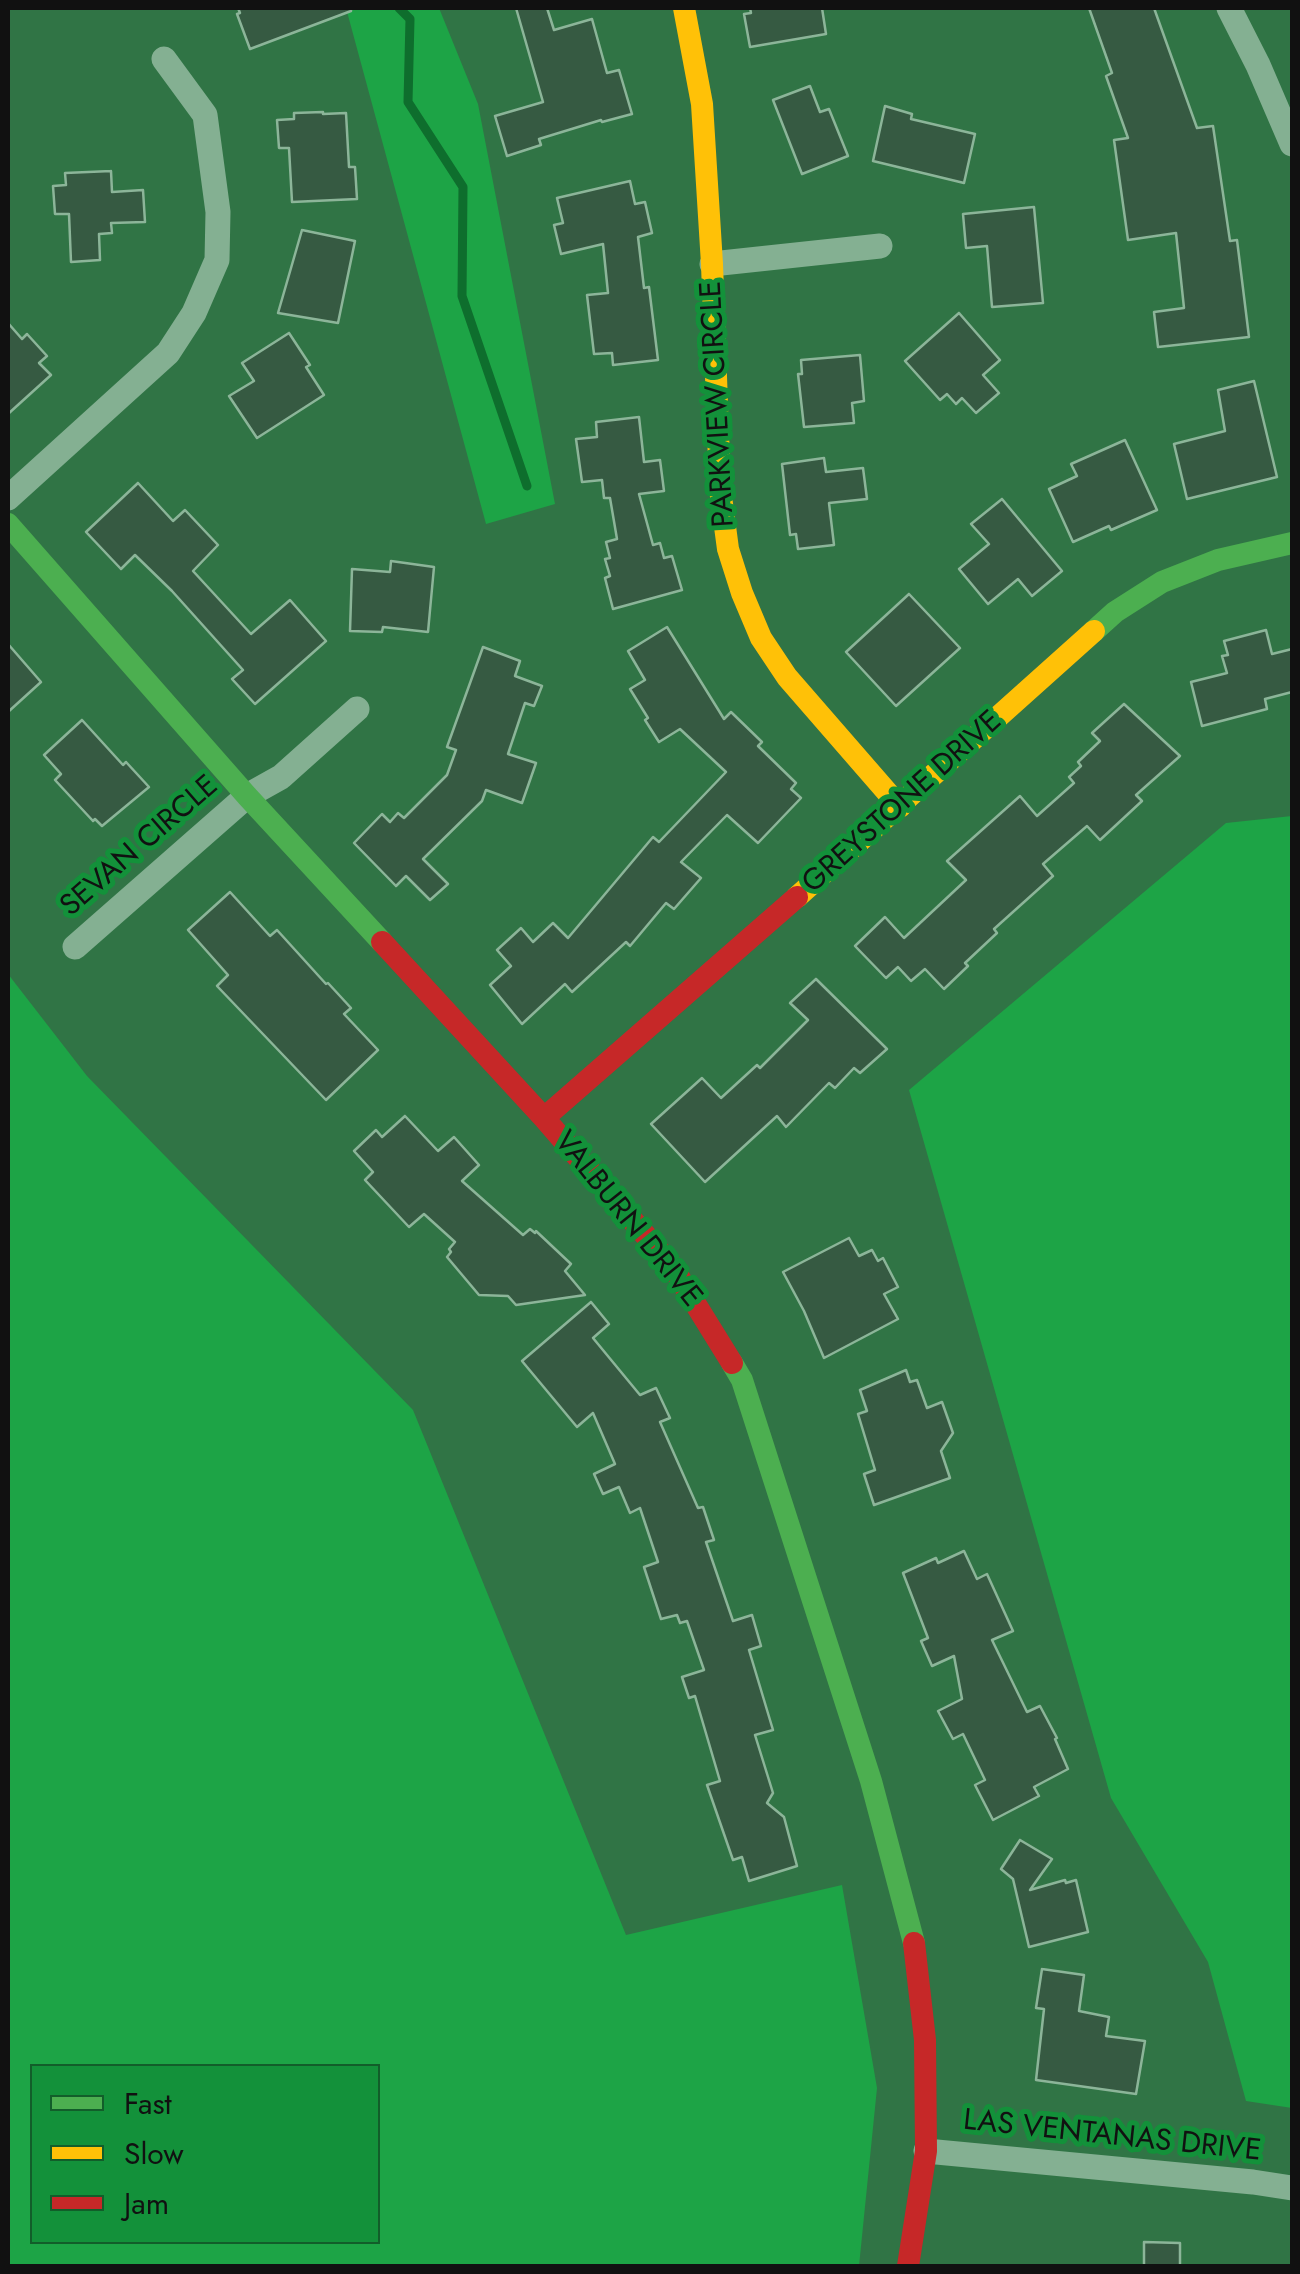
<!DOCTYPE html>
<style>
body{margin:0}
#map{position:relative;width:1300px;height:2274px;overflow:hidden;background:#307445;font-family:Jost,sans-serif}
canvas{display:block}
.frame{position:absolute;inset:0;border:10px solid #111;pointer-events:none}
.legend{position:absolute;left:30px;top:2064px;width:350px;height:180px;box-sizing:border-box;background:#13913a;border:2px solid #125e2a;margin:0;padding:12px 18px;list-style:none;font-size:30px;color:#111}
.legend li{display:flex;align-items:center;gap:20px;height:50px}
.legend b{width:50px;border:2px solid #125e2a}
</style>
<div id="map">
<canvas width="1300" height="2274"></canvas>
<div class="frame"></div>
<ul class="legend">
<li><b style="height:12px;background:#4caf50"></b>Fast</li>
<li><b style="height:12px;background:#ffc107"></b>Slow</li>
<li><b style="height:12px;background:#c62828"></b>Jam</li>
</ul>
</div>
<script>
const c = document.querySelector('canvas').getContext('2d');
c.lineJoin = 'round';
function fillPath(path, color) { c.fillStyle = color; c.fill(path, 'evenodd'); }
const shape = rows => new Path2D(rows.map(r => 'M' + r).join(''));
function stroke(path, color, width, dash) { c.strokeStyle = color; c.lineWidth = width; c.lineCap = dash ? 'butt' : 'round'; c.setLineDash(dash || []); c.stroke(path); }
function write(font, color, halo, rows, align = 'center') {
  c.font = font + ' Jost,sans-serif'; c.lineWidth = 10; c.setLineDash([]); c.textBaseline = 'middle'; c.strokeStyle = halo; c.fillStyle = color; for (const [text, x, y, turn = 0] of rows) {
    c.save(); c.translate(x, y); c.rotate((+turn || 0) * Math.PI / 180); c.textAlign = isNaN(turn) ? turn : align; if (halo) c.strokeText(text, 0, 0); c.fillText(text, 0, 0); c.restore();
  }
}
fillPath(shape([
 [346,8,439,8,478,104,555,504,486,524],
 [1292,816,1292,2108,1246,2101,1208,1962,1111,1798,909,1090,1226,823],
 [8,974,87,1076,413,1410,626,1935,842,1885,877,2088,859,2266,8,2266],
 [32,2066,378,2066,378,2242,32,2242]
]), '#1da446');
stroke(shape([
 [399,8,410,19,408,102,463,187,462,296,527,486]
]), '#0e6e2d', 9);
const building = shape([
 [238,8,351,8,351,11,250,49,237,14,240,13,238,8],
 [516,8,547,8,554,30,592,19,607,73,619,70,632,114,602,122,601,120,539,139,541,145,507,156,495,116,543,102,516,8],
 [750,8,822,8,826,34,750,47,744,14,751,13,750,8],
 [1089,8,1154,8,1197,128,1213,126,1230,241,1237,240,1249,337,1158,347,1154,312,1184,308,1176,233,1128,240,1114,140,1128,138,1106,76,1112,73,1089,8],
 [810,86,820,112,829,109,848,156,802,174,773,100,810,86],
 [885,106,912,114,911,119,975,134,964,183,873,161,885,106],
 [323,112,323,114,346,113,349,167,355,167,357,199,292,202,289,148,279,148,277,120,294,119,294,113,323,112],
 [111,171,112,192,143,190,145,222,111,223,112,233,99,234,100,260,71,262,69,214,55,214,53,186,66,185,65,173,111,171],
 [630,181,635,204,645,202,652,233,638,237,644,288,649,287,658,360,613,365,612,353,594,354,587,295,608,293,603,244,561,254,554,225,563,223,557,198,630,181],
 [1034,207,1043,303,992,307,987,246,966,248,963,214,1034,207],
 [302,230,355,241,338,323,278,313,302,230],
 [959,313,1000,360,983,375,999,393,976,413,962,398,956,404,947,394,940,400,905,361,959,313],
 [8,323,22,339,27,334,47,356,39,363,51,375,8,414,8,323],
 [289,333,310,365,306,367,324,395,257,438,229,396,254,381,242,363,289,333],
 [860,355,864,401,852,403,854,423,804,427,798,374,802,374,801,360,860,355],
 [1254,381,1277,477,1187,499,1174,444,1225,431,1218,390,1254,381],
 [639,417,644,462,660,460,664,491,639,494,653,545,660,543,664,558,672,556,682,590,613,609,605,578,610,576,605,559,610,558,606,542,617,539,610,498,604,498,602,480,582,482,576,439,597,437,596,422,639,417],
 [1125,440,1157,510,1111,530,1109,526,1073,542,1049,489,1077,476,1071,464,1125,440],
 [824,458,826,472,863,468,867,499,829,503,834,545,798,549,796,534,790,535,782,464,824,458],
 [138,483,173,521,185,510,218,545,193,571,251,634,290,600,326,641,255,704,232,679,243,670,172,591,135,555,121,569,86,532,138,483],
 [1002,499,1062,571,1032,596,1018,579,988,604,959,569,989,544,971,524,1002,499],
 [391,561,434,567,428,632,383,627,382,632,350,631,352,569,390,572,391,561],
 [909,594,960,648,896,706,846,652,909,594],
 [667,627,724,719,731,712,762,742,758,746,796,783,791,789,801,798,758,843,727,815,681,862,701,878,674,909,666,903,630,946,626,942,572,992,565,984,522,1024,490,985,511,966,497,950,521,928,533,942,553,923,568,938,653,837,659,842,726,772,680,729,659,742,645,720,648,718,630,689,645,680,628,651,667,627],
 [1266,630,1272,654,1292,649,1292,692,1265,699,1267,709,1202,726,1191,682,1227,673,1222,656,1228,655,1224,641,1266,630],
 [8,644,41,682,8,712,8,644],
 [483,647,520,661,515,676,542,686,534,706,525,703,508,754,536,763,522,803,486,790,482,801,423,859,448,884,430,900,406,876,396,886,354,843,382,814,390,822,398,813,404,818,447,775,456,750,447,747,483,647],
 [1124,704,1180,756,1136,795,1142,801,1100,840,1087,826,1043,864,1053,876,994,929,997,933,965,963,968,966,944,989,925,969,911,981,898,967,886,978,855,946,885,917,904,938,966,880,947,861,1020,796,1037,816,1074,783,1069,777,1081,766,1078,762,1100,741,1092,733,1124,704],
 [82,720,123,765,126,762,149,787,102,826,95,819,93,821,55,780,61,774,44,755,82,720],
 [230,892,270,936,277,930,326,984,328,983,351,1008,344,1014,378,1050,326,1100,217,986,228,975,188,930,230,892],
 [816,979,887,1049,860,1073,854,1068,835,1088,829,1083,786,1127,777,1116,705,1182,651,1124,702,1078,721,1098,757,1065,760,1068,808,1020,790,1003,816,979],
 [405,1116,438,1151,454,1137,479,1165,462,1181,523,1235,530,1229,535,1233,536,1231,571,1264,565,1271,585,1295,516,1305,508,1296,479,1295,447,1257,451,1252,449,1249,455,1242,424,1214,409,1227,365,1180,373,1172,354,1151,376,1130,382,1137,405,1116],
 [849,1238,859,1256,872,1250,878,1261,883,1258,898,1287,884,1294,898,1319,824,1358,804,1311,783,1272,849,1238],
 [591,1302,609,1324,593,1338,640,1395,656,1388,670,1418,660,1422,698,1508,703,1507,714,1540,706,1542,733,1621,752,1615,761,1646,749,1650,773,1730,755,1735,773,1793,767,1803,784,1817,797,1866,749,1881,742,1857,733,1860,707,1785,720,1781,695,1696,689,1698,682,1677,704,1670,687,1621,680,1623,677,1615,661,1619,644,1567,658,1562,640,1508,630,1513,619,1487,603,1494,594,1474,615,1464,593,1413,577,1427,522,1361,591,1302],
 [906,1370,910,1382,917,1380,927,1408,942,1402,953,1433,941,1451,950,1478,874,1505,864,1474,875,1470,858,1414,867,1411,860,1390,906,1370],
 [964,1551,977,1579,987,1574,1013,1631,992,1640,1027,1712,1040,1706,1057,1738,1055,1739,1068,1769,1034,1787,1039,1796,993,1820,975,1785,985,1780,963,1734,953,1739,938,1711,962,1699,954,1656,932,1666,921,1641,928,1638,903,1573,936,1558,938,1563,964,1551],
 [1020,1840,1052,1859,1030,1890,1065,1880,1066,1883,1076,1880,1088,1932,1029,1947,1013,1879,1001,1869,1020,1840],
 [1042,1969,1084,1975,1079,2011,1109,2017,1106,2036,1145,2041,1136,2094,1036,2080,1044,2009,1036,2008,1042,1969],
 [1144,2242,1180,2243,1180,2266,1144,2266,1144,2242]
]);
fillPath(building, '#365a42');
stroke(building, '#8cb599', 2.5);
stroke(shape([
 [1229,8,1258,65,1292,144],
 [712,264,880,246],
 [8,498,168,353,194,313,217,260,218,212,205,115,164,59],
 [75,947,247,796,281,777,357,709],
 [926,2151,1253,2182,1292,2188]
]), '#84b092', 25);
stroke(shape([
 [8,524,247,796,382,942],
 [1094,631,1115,612,1162,582,1218,560,1292,543],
 [732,1363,742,1380,871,1781,914,1943]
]), '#4caf50', 22);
stroke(shape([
 [684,8,702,104,712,264,720,489,728,549,742,593,761,638,787,677,900,807],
 [797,897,1094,631]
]), '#ffc107', 22);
stroke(shape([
 [382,942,544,1118,672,1266,732,1363],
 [544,1118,797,897],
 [908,2266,926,2151,925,2040,914,1943]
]), '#c62828', 22);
write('30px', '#111', '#13913a', [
 ["PARKVIEW CIRCLE",719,404,-93],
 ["GREYSTONE DRIVE",903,803,-42],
 ["SEVAN CIRCLE",140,847,-41],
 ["VALBURN DRIVE",627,1220,51],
 ["LAS VENTANAS DRIVE",1112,2137,6]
]);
</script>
